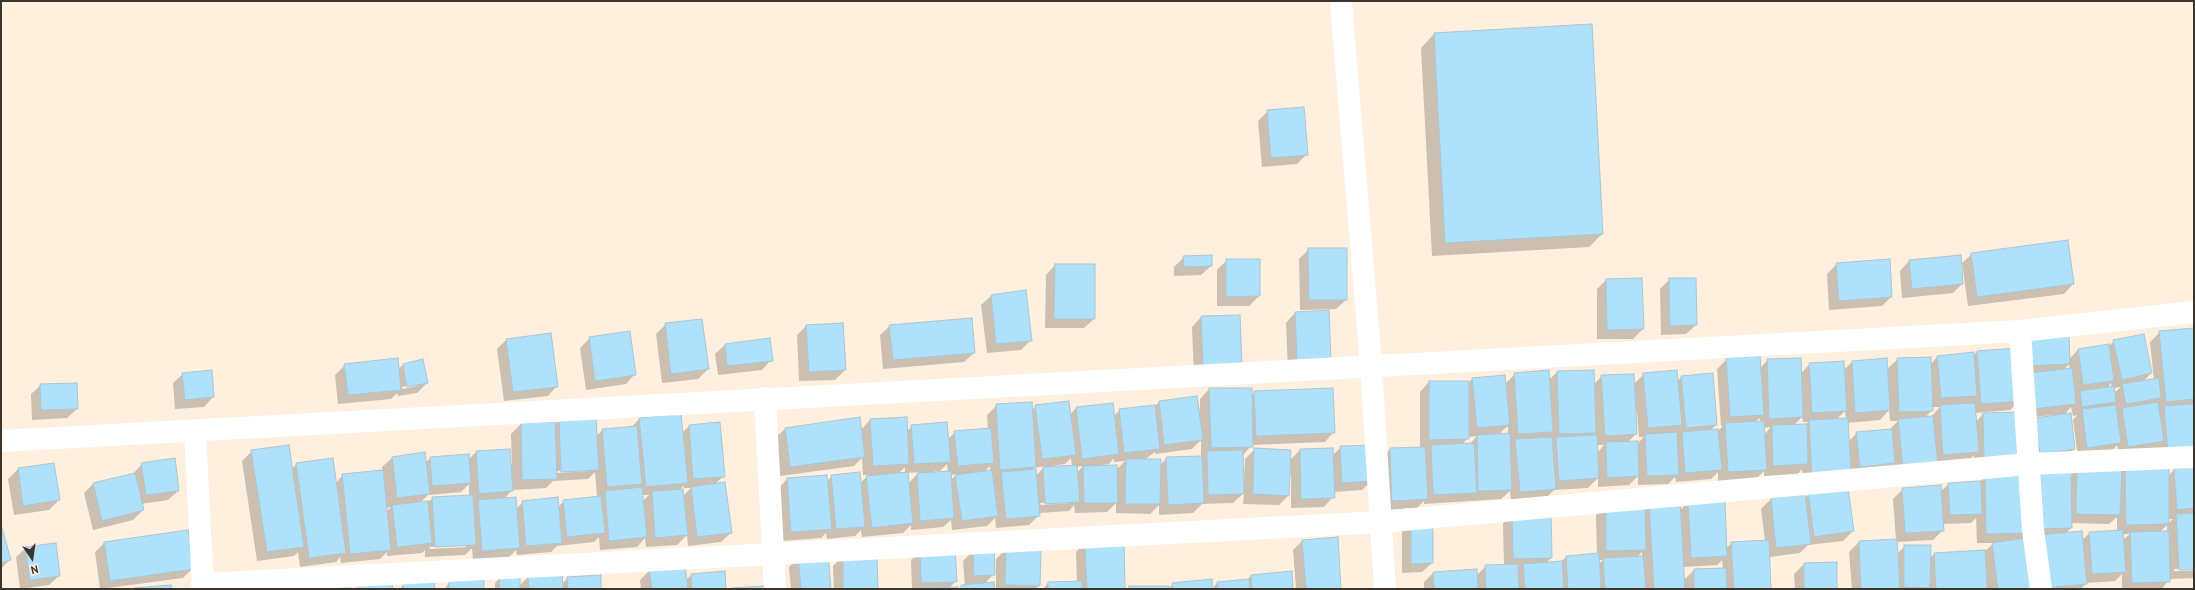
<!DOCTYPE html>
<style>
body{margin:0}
#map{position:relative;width:2195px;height:590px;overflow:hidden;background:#feefdf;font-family:"PT Sans",sans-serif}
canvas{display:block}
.frame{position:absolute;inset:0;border:2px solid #3c352d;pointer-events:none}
.north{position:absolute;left:12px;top:538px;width:40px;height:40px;-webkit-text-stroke:3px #feefdf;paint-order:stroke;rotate:167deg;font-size:11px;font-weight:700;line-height:16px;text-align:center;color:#3c352d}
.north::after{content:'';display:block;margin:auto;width:14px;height:18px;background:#3c352d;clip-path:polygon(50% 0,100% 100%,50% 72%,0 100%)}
</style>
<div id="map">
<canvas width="2195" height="590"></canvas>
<div class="frame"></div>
<div class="north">N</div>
</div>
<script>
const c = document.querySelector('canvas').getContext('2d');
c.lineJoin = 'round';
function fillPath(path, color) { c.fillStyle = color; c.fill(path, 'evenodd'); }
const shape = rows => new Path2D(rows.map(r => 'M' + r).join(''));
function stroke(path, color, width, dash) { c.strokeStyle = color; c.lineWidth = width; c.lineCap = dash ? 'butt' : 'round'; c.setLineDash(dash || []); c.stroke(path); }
fillPath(shape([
 [1434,34,1602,234,1589,247,1432,256,1421,48],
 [1268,111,1307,154,1297,164,1262,167,1258,121],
 [1309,249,1346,300,1336,309,1300,310,1299,259],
 [1972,254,2073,284,2064,294,1968,306,1962,263],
 [1184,257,1211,266,1201,275,1174,276,1174,267],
 [1227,260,1259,260,1259,296,1249,306,1217,306,1217,270],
 [1909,261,1962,284,1953,293,1902,298,1900,271],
 [1837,264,1891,297,1882,306,1829,310,1827,274],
 [1055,265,1094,319,1084,328,1045,328,1046,275],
 [1670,279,1696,325,1686,334,1661,335,1660,289],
 [1606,280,1643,329,1633,339,1597,339,1597,289],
 [991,296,1031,340,1021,350,987,353,981,305],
 [1295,313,1330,359,1288,370,1286,323],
 [1201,317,1241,365,1194,376,1192,327],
 [666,324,708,369,698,379,662,383,656,334],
 [806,326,845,370,835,380,799,381,797,335],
 [890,326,974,353,964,362,883,369,880,335],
 [2194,329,2194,460,2158,462,2157,447,2154,450,2119,456,2117,445,2110,453,2078,457,2073,420,2077,415,2073,416,2071,407,2064,415,2074,449,2064,459,2031,463,2026,428,2053,416,2053,415,2024,418,2020,400,2010,410,1975,413,1976,422,1983,414,2018,413,1975,472,1974,455,1968,462,1893,478,1892,465,1885,472,1803,488,1802,469,1798,474,1764,476,1764,471,1756,479,1718,481,1718,472,1711,479,1676,482,1675,477,1668,484,1638,485,1638,476,1629,485,1598,487,1598,478,1588,488,1554,490,1545,499,1511,501,1510,491,1501,499,1424,504,1424,501,1417,508,1383,510,1381,459,1390,449,1420,448,1420,392,1429,382,1469,382,1472,379,1505,384,1515,374,1549,380,1557,372,1594,384,1602,376,1633,385,1644,374,1677,381,1682,377,1716,425,1711,430,1718,431,1723,426,1721,426,1717,369,1727,359,1760,368,1768,360,1801,373,1810,364,1844,370,1852,362,1886,359,1886,370,1898,359,1931,364,1937,357,1973,356,1977,352,2015,349,2069,359,2078,350,2108,347,2114,341,2151,373,2143,382,2154,380,2150,342,2160,332],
 [2069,364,2070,370,2063,371],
 [2111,383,2112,388,2106,389],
 [2121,387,2114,393,2114,388],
 [1932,407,1940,407,1931,417,1925,418,1932,410],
 [1889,410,1890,421,1898,421,1889,430,1857,433,1848,442,1847,423,1880,420],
 [1845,411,1846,419,1837,419],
 [1635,412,1637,412,1639,437,1644,437,1637,444,1628,442,1636,434],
 [1802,417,1803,422,1808,422,1805,425,1794,425],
 [1760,418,1760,422,1755,422],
 [1508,426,1508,434,1499,435,1502,431],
 [1771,427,1769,429,1764,435,1763,428],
 [1477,436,1469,445,1462,445,1468,437],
 [1596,445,1604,445,1597,453],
 [590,338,635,374,626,384,586,390,580,348],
 [506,340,557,386,548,396,504,401,497,349],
 [725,345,771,360,762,370,718,375,715,354],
 [422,361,427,383,417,393,398,396,397,393,391,399,338,404,335,375,345,365,398,369,403,365],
 [417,384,417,386,403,389,402,387],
 [211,371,213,397,204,407,175,409,173,383,183,374],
 [41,385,77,409,67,418,32,420,31,394],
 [1209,389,1251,396,1255,392,1334,432,1325,442,1252,445,1242,456,1243,479,1244,480,1245,459,1255,449,1290,460,1300,450,1333,455,1341,447,1372,480,1362,490,1333,492,1333,497,1324,507,1291,508,1291,474,1289,474,1288,496,1279,505,1243,504,1244,493,1233,503,1202,504,1193,513,1159,515,1159,505,1150,514,1116,513,1116,503,1107,512,1075,513,1074,505,1069,511,1039,513,1039,515,1029,525,996,528,995,518,987,526,952,530,951,520,943,527,911,530,911,525,903,533,862,537,861,530,855,536,827,539,826,533,821,538,782,541,778,489,787,479,827,481,832,476,860,483,869,475,863,475,862,458,854,466,780,476,775,438,785,429,861,430,870,420,907,431,912,426,948,439,955,432,988,429,987,415,997,405,1032,410,1036,406,1070,415,1076,408,1114,416,1120,410,1155,406,1159,402,1197,397,1200,412,1200,399],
 [1201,440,1201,457,1167,458,1160,465,1144,460,1155,452,1155,454,1192,449],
 [1071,458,1072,466,1053,467,1052,466,1065,464],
 [1114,458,1114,462,1125,461,1116,470,1101,466,1101,465,1109,464],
 [947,464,948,472,934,473,934,471,940,471],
 [990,466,990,471,984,472],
 [1045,466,1036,476,1032,470,1034,468],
 [1083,466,1077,473,1076,467],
 [905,467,905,473,898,474],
 [919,472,908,484,907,473],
 [957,474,950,481,950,475],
 [1070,501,1070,503,1041,505,1040,503],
 [681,415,682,433,689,426,724,476,715,484,731,533,721,542,688,546,687,535,677,545,646,547,645,538,637,547,600,550,599,537,594,542,557,546,551,552,517,555,516,550,509,557,473,560,472,548,465,555,425,557,425,550,422,553,387,556,387,552,380,559,341,563,340,557,336,562,300,567,298,552,294,556,257,561,242,461,252,451,292,469,296,464,336,483,343,475,383,471,382,467,392,458,425,463,431,458,468,460,476,452,512,464,511,434,521,424,554,423,554,425,559,420,596,436,603,430,631,428,639,419],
 [589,469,589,471,557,473,556,471],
 [595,472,597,497,564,501,558,507,523,502,516,509,505,498,512,490,546,488,553,481,588,479],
 [469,484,469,496,433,498,427,503,420,503,428,495,461,492],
 [684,486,684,488,691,488,683,496,679,490],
 [642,495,649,495,643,501],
 [391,507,386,512,386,508],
 [466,545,466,547,430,549,429,547],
 [53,464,59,500,49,510,14,515,8,479,18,469],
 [142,464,178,491,168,500,141,504,143,510,133,520,93,530,84,493,94,483,132,475],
 [2126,466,2168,476,2174,470,2194,468,2194,568,2174,569,2174,571,2194,571,2194,578,2169,579,2162,589,2122,589,2122,574,2115,581,2086,583,2081,589,1852,589,1849,552,1859,542,1896,540,1893,499,1903,489,1940,492,1949,484,1980,482,1985,477,2070,476,2078,468],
 [2117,517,2117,531,2090,533,2082,540,2065,534,2071,528,2071,523,2109,524],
 [1976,518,1977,543,1994,543,1985,551,1934,554,1930,558,1905,546,1897,554,1896,542,1933,540,1943,530,1942,524,1971,523],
 [2168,519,2173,519,2168,524],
 [2167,525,2167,532,2160,532],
 [2123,534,2130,534,2123,540],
 [2026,535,2026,539,2021,540],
 [1809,494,1853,531,1843,541,1808,545,1800,553,1769,557,1770,589,1424,589,1424,582,1433,573,1477,575,1486,566,1504,565,1503,523,1512,514,1551,558,1545,564,1560,563,1566,557,1597,554,1596,515,1606,505,1650,504,1680,510,1688,502,1726,548,1732,543,1765,541,1761,509,1771,499,1804,495,1805,498],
 [1642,552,1642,557,1637,557],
 [1598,560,1603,560,1599,564],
 [1722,560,1723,569,1694,570,1684,580,1683,567,1717,565],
 [1411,522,1432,563,1422,572,1402,573,1402,532],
 [1,528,10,559,1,569],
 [1302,541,1340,589,1296,589,1293,550],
 [1086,542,1124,589,1043,589,1048,583,1077,583,1076,552],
 [104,543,192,569,183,578,100,589,95,552],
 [26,548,59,576,49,585,20,589,16,557],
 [1006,549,1039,585,1036,589,996,589,996,559],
 [920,551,956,581,949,588,957,589,912,589,911,560],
 [973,551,994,574,984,584,994,589,959,589,965,586,963,561],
 [843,556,877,589,834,589,833,566],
 [799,557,830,589,791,589,789,567],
 [1804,564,1836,589,1795,589,1794,574],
 [650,570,686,580,691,575,725,589,641,589,640,580],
 [1251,576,1292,589,1168,589,1173,584,1212,589,1217,583,1247,580],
 [528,577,562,584,568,578,600,589,495,589,495,583,500,578,519,586],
 [449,582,483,589,445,589],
 [403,585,434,589,400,589]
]), '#0003');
const building = shape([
 [1592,24,1603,234,1445,243,1434,33,1592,24],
 [1304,107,1308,155,1271,158,1267,110,1304,107],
 [2068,240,2074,284,1977,297,1971,253,2068,240],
 [1308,248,1347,248,1347,300,1309,300,1308,248],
 [1212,255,1212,266,1184,267,1183,256,1212,255],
 [1961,255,1963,284,1912,289,1909,260,1961,255],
 [1226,259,1260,259,1260,296,1226,297,1226,259],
 [1890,259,1892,297,1839,301,1836,263,1890,259],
 [1055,264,1095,264,1095,319,1054,319,1055,264],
 [1642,278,1644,329,1607,330,1606,279,1642,278],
 [1669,278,1696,278,1697,325,1670,326,1669,278],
 [1026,290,1032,341,996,344,991,295,1026,290],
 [1329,310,1331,360,1297,361,1295,312,1329,310],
 [1240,315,1242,366,1203,367,1201,316,1240,315],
 [972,318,975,353,893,360,889,325,972,318],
 [702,319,709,369,671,374,665,323,702,319],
 [843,323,846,370,809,372,806,325,843,323],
 [2194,328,2194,399,2166,402,2159,331,2194,328],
 [630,331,636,375,595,381,589,337,630,331],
 [551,333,558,387,513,392,506,339,551,333],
 [2144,334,2152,373,2122,380,2113,340,2144,334],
 [2069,335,2070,364,2026,366,2024,337,2069,335],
 [770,338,773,361,727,366,725,344,770,338],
 [2109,344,2114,381,2083,385,2078,349,2109,344],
 [2017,348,2021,401,1981,404,1977,351,2017,348],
 [1974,352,1977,396,1941,398,1937,356,1974,352],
 [1760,356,1764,415,1730,417,1726,358,1760,356],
 [1931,357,1933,411,1899,412,1897,358,1931,357],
 [398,358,401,390,348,395,344,364,398,358],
 [1801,358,1803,417,1769,419,1767,359,1801,358],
 [1887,358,1890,410,1855,413,1852,361,1887,358],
 [423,359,428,383,407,387,403,364,423,359],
 [1844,361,1847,411,1812,413,1809,363,1844,361],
 [2072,368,2076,404,2033,409,2030,373,2072,368],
 [212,370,214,397,185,400,182,373,212,370],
 [1549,370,1553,432,1518,434,1514,373,1549,370],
 [1594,370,1596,433,1559,434,1557,371,1594,370],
 [1677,370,1682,425,1648,428,1643,373,1677,370],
 [1713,373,1717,425,1686,428,1681,376,1713,373],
 [1634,374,1637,434,1605,436,1601,375,1634,374],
 [1505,375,1510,425,1477,428,1472,378,1505,375],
 [2159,378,2161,398,2126,404,2122,384,2159,378],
 [1429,381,1469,381,1469,439,1429,440,1429,381],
 [77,383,78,409,41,410,40,384,77,383],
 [2114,386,2116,402,2082,407,2080,391,2114,386],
 [1209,388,1252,388,1253,447,1211,448,1209,388],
 [1333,388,1335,433,1256,436,1254,391,1333,388],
 [1197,396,1203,440,1164,445,1159,401,1197,396],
 [1069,401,1076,455,1042,459,1035,405,1069,401],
 [1032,402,1036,467,1000,470,996,404,1032,402],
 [2158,402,2164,441,2128,447,2122,408,2158,402],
 [1113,403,1119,454,1082,459,1076,407,1113,403],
 [1975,403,1979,452,1943,455,1940,405,1975,403],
 [2194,404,2194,451,2168,453,2164,406,2194,404],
 [1155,405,1160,449,1124,453,1119,409,1155,405],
 [2116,405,2121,443,2087,448,2082,409,2116,405],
 [2019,412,2021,461,1984,462,1983,413,2019,412],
 [2071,413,2075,449,2040,454,2035,418,2071,413],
 [681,414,688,483,646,487,639,418,681,414],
 [1933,416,1938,465,1903,469,1898,419,1933,416],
 [596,417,599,470,561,472,559,419,596,417],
 [860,417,865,457,790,467,785,428,860,417],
 [907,417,909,464,873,466,870,419,907,417],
 [1848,418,1851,477,1812,479,1809,420,1848,418],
 [1764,421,1767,470,1728,472,1725,423,1764,421],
 [555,422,557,479,522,480,521,423,555,422],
 [720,422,725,477,693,479,689,425,720,422],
 [947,422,951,462,914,464,911,425,947,422],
 [1807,424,1808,464,1773,466,1772,425,1807,424],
 [637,426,642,484,607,487,602,429,637,426],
 [991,428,994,463,958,466,954,431,991,428],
 [1718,429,1722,470,1685,473,1682,432,1718,429],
 [1892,429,1895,463,1860,467,1856,432,1892,429],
 [1677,432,1679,475,1647,476,1645,434,1677,432],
 [1510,433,1512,490,1478,491,1477,435,1510,433],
 [1597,435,1599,478,1559,481,1556,437,1597,435],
 [1552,437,1556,489,1520,492,1515,439,1552,437],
 [1638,441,1639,476,1607,478,1606,442,1638,441],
 [1474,443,1477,493,1433,495,1431,445,1474,443],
 [289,445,304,547,267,552,251,450,289,445],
 [1371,445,1373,481,1342,483,1340,446,1371,445],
 [1425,447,1428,499,1392,501,1390,448,1425,447],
 [1254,448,1291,450,1289,496,1253,494,1254,448],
 [1333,448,1335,498,1301,499,1300,449,1333,448],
 [510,449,513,491,479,494,476,451,510,449],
 [1243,450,1244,494,1208,495,1207,451,1243,450],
 [425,452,430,494,397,498,392,457,425,452],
 [469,454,471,483,432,486,430,457,469,454],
 [1202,456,1204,503,1168,505,1166,457,1202,456],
 [175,458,179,491,146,495,141,463,175,458],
 [333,458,346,553,309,558,296,463,333,458],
 [1126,459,1161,459,1160,504,1125,504,1126,459],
 [54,463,60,500,23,506,18,468,54,463],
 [2169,464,2169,524,2126,525,2125,465,2169,464],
 [1077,465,1080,502,1045,504,1043,467,1077,465],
 [1117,465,1118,503,1084,503,1083,466,1117,465],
 [2077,467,2122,468,2120,515,2076,514,2077,467],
 [2194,467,2194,508,2177,510,2174,469,2194,467],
 [1036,469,1040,516,1006,519,1001,472,1036,469],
 [383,470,391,550,350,554,342,474,383,470],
 [992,470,998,516,962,521,955,475,992,470],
 [951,471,954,518,920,521,917,473,951,471],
 [2034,471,2071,471,2072,528,2035,529,2034,471],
 [860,472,865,527,836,529,831,475,860,472],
 [908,472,913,523,872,528,866,476,908,472],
 [135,473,144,510,102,521,93,483,135,473],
 [827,475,832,529,791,532,787,478,827,475],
 [1985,476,2027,476,2029,533,1986,534,1985,476],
 [1981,481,1982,514,1950,515,1948,483,1981,481],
 [725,482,732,533,697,537,691,487,725,482],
 [1941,485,1944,531,1905,533,1902,488,1941,485],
 [642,487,647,537,609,541,605,491,642,487],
 [1848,488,1854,531,1814,537,1808,493,1848,488],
 [683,489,688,535,655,538,652,491,683,489],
 [1805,494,1811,544,1776,548,1771,498,1805,494],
 [473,495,476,545,435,547,432,497,473,495],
 [601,496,605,533,567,537,563,500,601,496],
 [516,497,520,548,482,551,478,500,516,497],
 [558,497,562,543,526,546,522,501,558,497],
 [1725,499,1727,556,1691,558,1688,501,1725,499],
 [428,501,432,543,397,547,392,505,428,501],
 [1680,501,1685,589,1654,589,1649,503,1680,501],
 [1645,503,1646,550,1606,551,1606,504,1645,503],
 [1551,511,1552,558,1513,559,1512,513,1551,511],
 [2194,513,2194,570,2179,570,2176,514,2194,513],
 [1411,521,1433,521,1433,563,1411,564,1411,521],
 [1,524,11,560,1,563,1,524],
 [188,530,194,569,110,581,104,542,188,530],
 [2123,530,2126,572,2092,574,2089,532,2123,530],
 [2082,531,2087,584,2045,588,2039,535,2082,531],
 [2169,531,2170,582,2132,583,2130,532,2169,531],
 [1338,537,1341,589,1306,589,1302,540,1338,537],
 [2032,537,2038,589,1998,589,1992,543,2032,537],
 [1897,539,1900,589,1861,589,1859,541,1897,539],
 [1769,540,1771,589,1734,589,1731,542,1769,540],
 [1085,541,1124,541,1125,589,1087,589,1085,541],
 [56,543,60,576,30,580,25,547,56,543],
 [1904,545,1931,545,1930,588,1904,587,1904,545],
 [955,548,957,582,921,583,920,550,955,548],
 [994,548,995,575,974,576,973,550,994,548],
 [1006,548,1041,549,1040,586,1005,585,1006,548],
 [1985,550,1987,589,1936,589,1934,553,1985,550],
 [828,553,831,589,801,589,798,556,828,553],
 [1599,553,1601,589,1568,589,1566,556,1599,553],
 [877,554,878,589,843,589,843,555,877,554],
 [1643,556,1646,589,1605,589,1603,558,1643,556],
 [1562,561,1564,589,1525,589,1523,564,1562,561],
 [1837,562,1837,589,1804,589,1804,563,1837,562],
 [1518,564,1519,589,1486,589,1485,565,1518,564],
 [685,565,688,589,652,589,649,569,685,565],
 [1726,568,1727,589,1694,589,1694,569,1726,568],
 [1477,569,1478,589,1434,589,1433,572,1477,569],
 [725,571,726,589,692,589,691,574,725,571],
 [1292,571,1293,589,1252,589,1251,575,1292,571],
 [562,572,563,589,529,589,528,576,562,572],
 [601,575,601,589,568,589,567,577,601,575],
 [500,577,520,578,520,589,499,589,500,577],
 [1212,579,1213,589,1173,589,1172,583,1212,579],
 [1249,579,1250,589,1218,589,1217,582,1249,579],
 [434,580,435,589,404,589,403,584,434,580],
 [484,580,484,589,449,589,449,581,484,580],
 [1082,581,1082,589,1048,589,1048,582,1082,581],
 [994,582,995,589,961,589,961,585,994,582],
 [392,583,393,589,358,589,357,586,392,583],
 [171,585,172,589,134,589,134,588,171,585],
 [350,586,350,589,322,589,350,586],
 [766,586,767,589,732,589,732,588,766,586],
 [1129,586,1169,586,1169,589,1129,589,1129,586],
 [958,587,958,589,923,589,923,588,958,587]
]);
fillPath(building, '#afe2fa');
stroke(building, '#abc5d1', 1);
stroke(shape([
 [1341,1,1371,367,1385,589],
 [2020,331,2033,530,2041,589],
 [765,398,775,589],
 [195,430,203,589],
 [1,441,2020,331,2194,312],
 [202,584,1380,522,2029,464,2194,457]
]), '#fff', 22);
</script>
